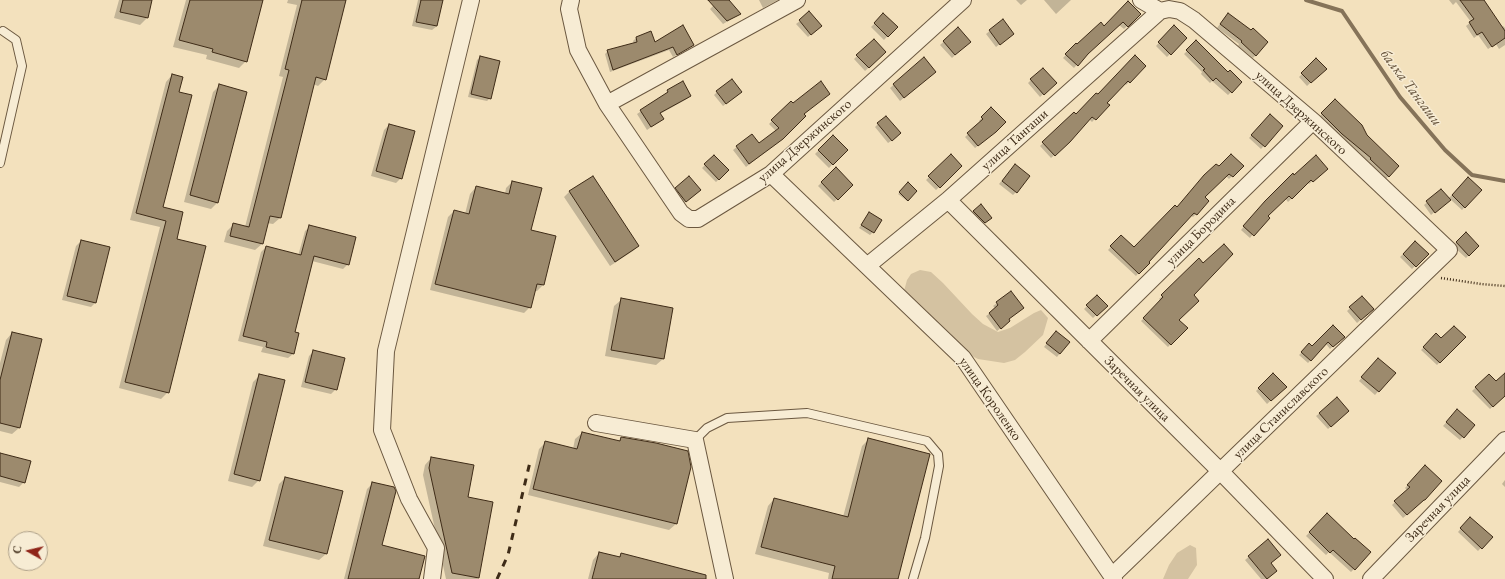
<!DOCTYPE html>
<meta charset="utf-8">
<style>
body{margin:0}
#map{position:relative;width:1505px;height:579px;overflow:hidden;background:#f3e1bd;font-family:"EB Garamond",serif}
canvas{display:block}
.north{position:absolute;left:8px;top:531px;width:40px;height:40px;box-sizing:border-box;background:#f7ecd4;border:1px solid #ad9f88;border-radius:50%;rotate:278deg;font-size:11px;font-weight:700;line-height:16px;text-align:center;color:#3e2b17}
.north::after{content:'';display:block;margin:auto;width:14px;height:18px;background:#8f2418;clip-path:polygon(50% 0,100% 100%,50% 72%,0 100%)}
</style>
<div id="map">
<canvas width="1505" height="579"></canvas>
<div class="north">С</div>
</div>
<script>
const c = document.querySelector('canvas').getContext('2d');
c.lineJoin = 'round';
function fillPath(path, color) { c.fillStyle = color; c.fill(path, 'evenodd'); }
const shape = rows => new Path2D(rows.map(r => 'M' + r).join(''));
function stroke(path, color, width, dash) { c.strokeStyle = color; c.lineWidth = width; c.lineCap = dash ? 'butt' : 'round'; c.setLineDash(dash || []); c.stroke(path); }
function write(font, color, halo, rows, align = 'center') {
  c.font = font + ' "EB Garamond",serif'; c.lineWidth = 3; c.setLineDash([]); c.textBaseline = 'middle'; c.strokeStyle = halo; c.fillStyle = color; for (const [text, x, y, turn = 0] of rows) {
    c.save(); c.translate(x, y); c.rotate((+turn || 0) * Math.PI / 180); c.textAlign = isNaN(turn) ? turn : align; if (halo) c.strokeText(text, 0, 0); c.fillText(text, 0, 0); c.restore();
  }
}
fillPath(shape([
 [920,270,931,272,943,283,972,314,983,324,998,332,1010,328,1034,313,1041,310,1048,318,1043,335,1025,352,1015,360,1004,363,978,359,974,357,964,351,904,291,907,280,911,274],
 [1190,545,1196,548,1197,565,1188,579,1163,579,1169,565,1177,553]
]), '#d4c2a1');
fillPath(shape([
 [119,0,151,0,147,18,140,25,114,18],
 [186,0,262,0,246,61,239,68,206,59,207,55,173,47],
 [288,0,345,0,325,79,318,86,313,84,280,218,273,224,267,223,262,244,255,250,224,242,227,231,234,224,245,227,283,77,279,76,297,5,287,3],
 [418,0,442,0,437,26,432,30,412,26],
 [719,0,727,0,740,14,723,24,710,9],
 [759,0,778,0,763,8],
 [1016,0,1027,0,1021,5],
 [1044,0,1071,0,1056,14],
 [1449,0,1483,0,1501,28,1503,26,1505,28,1505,45,1499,49,1496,44,1488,49,1478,35,1474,38,1466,26,1471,22,1456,2,1453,5],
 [1140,14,1124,29,1119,25,1085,55,1074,68,1063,58,1076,44,1077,45,1104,27],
 [883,15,896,27,884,40,871,27],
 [1225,17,1256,55,1253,58,1238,46,1239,44,1217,28],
 [800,21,817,29,808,37,796,24],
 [1002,21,1009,37,996,47,986,34],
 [1174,26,1186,38,1167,57,1156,46],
 [958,29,969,42,952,58,940,45],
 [636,38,654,43,693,45,673,57,669,50,610,72,605,54,608,51,634,44,633,41],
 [874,40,885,52,865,71,854,59],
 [1196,42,1228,73,1241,82,1228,95,1212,81,1210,83,1201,74,1202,72,1184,54],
 [480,57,490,98,487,101,468,97,477,60],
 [924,58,931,75,900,101,890,88],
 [1316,60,1325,69,1307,86,1299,77],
 [1145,66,1126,85,1124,83,1106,103,1108,105,1092,122,1089,119,1069,142,1051,158,1040,146,1074,113,1076,115,1098,95],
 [172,75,178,93,162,207,176,240,168,392,161,399,119,388,160,227,130,220,166,82],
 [1031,80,1052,86,1040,97,1028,83],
 [683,82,690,96,687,99,660,114,663,119,647,130,637,114,665,95,668,91],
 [219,86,218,202,211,209,184,202,213,92],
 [717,92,738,95,723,106,714,95],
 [1335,100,1366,135,1398,166,1385,180,1368,163,1369,162,1339,137,1319,117],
 [791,102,803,115,778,142,746,167,733,150,752,135,759,144,776,131,769,124],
 [991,108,992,135,975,148,965,137,981,123,979,121],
 [1267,118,1282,126,1261,149,1249,138],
 [878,124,897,137,888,143,875,127],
 [389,125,401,178,396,183,371,176,384,130],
 [833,136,846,150,829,168,815,154],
 [714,156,728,170,716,182,702,168],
 [951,156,961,166,936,190,926,180],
 [1015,165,1016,192,1013,195,999,184],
 [1243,166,1229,179,1226,176,1203,197,1208,201,1196,214,1193,217,1190,215,1136,276,1108,250,1121,236,1134,249,1219,168],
 [836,168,852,185,834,202,818,186],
 [1327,169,1309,184,1308,183,1288,202,1285,198,1266,216,1250,238,1241,230,1262,205],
 [592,177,638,246,633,251,610,266,564,197,569,192],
 [1468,178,1480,190,1462,210,1450,199,1431,215,1424,205,1441,190,1448,199],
 [512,182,530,230,543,285,537,291,534,291,530,307,524,313,430,290,448,217,454,211,465,214,470,194,476,187,505,194,506,188],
 [908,184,916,191,907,201,898,194],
 [676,189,697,193,682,205,673,192],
 [981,206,987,221,981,226,970,215],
 [869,214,873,232,870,235,859,228],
 [310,227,348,264,343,269,312,261,294,333,293,354,288,358,261,352,263,347,238,341,261,252,266,247,298,256,305,231],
 [1466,233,1478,246,1466,258,1453,246],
 [81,241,96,302,91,307,62,300,76,246],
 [1415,242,1427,254,1412,269,1400,257],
 [1199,260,1192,295,1178,320,1186,328,1168,347,1141,321,1161,301,1159,299],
 [1011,292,1004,322,1006,324,997,331,986,316,996,309,993,306,997,303],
 [1097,296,1106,306,1093,318,1084,309],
 [1362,297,1369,312,1357,323,1347,311],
 [621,300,663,359,656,365,605,356,614,306],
 [12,333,19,428,12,434,0,431,0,363,6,340],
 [1053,335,1069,342,1057,357,1044,347],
 [1436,335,1441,340,1464,337,1437,365,1421,350],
 [1343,337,1330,349,1326,344,1308,363,1299,355,1309,345,1312,347],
 [314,351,336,389,331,394,301,387,309,356],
 [1375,362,1394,373,1375,395,1359,381],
 [1273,374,1285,387,1267,404,1256,391],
 [1505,374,1505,395,1490,409,1472,391,1489,375,1496,382],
 [260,375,259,480,252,487,228,481,253,382],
 [1320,413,1345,414,1328,429,1316,416],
 [1454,414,1474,425,1460,440,1443,426],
 [582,433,618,442,622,438,690,467,676,524,669,530,528,495,539,449,546,442,573,449,575,439],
 [868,440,897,579,828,579,829,573,755,554,768,506,774,499,843,517,862,446],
 [0,454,24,482,19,487,0,482],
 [431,458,478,578,477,579,446,579,423,475,425,465],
 [1422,470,1424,500,1403,518,1392,505,1407,490,1405,488],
 [285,478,341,492,326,554,319,560,263,546,279,484],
 [1505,480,1505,487,1502,484],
 [373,483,381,546,418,579,344,579,367,489],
 [1327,514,1354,569,1351,572,1329,552,1326,555,1306,536],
 [1470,518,1491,537,1478,551,1458,532],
 [1268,541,1270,563,1273,574,1267,579,1261,579,1245,560],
 [599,553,618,558,621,554,692,579,588,579,593,560]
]), '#0003');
stroke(shape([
 [1306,0,1342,11,1400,97,1445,150,1472,175,1505,181]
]), '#857359', 4);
const building = shape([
 [123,0,152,0,148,18,120,12,123,0],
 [190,0,263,0,247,62,212,52,213,49,179,40,190,0],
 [302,0,346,0,326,80,316,77,281,218,270,216,263,244,230,236,233,223,249,227,289,70,285,69,302,0],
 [421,0,443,0,437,26,416,22,421,0],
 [708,0,729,0,741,14,727,21,708,0],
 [1460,0,1484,0,1505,31,1505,38,1492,47,1482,32,1477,35,1469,22,1474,19,1460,0],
 [1128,1,1141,14,1128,27,1123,22,1088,54,1078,66,1065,54,1076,43,1077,44,1101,22,1104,26,1128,1],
 [809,11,822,26,811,35,799,20,809,11],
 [883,13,898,27,888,37,874,23,883,13],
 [1228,13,1251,30,1253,28,1268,42,1256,56,1241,42,1242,41,1220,24,1228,13],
 [1003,19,1014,34,1000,45,989,30,1003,19],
 [683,25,694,45,677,55,673,47,613,70,607,50,637,42,636,37,651,31,655,42,683,25],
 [1174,25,1187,38,1171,55,1158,42,1174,25],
 [958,27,971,42,955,55,943,41,958,27],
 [874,39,886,52,869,68,856,55,874,39],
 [1196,40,1228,72,1230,70,1242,82,1232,93,1216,78,1213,81,1203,70,1205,69,1186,50,1196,40],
 [1135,55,1146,66,1130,83,1128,81,1107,103,1110,105,1096,120,1092,117,1070,142,1055,156,1042,142,1074,112,1076,114,1096,93,1098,94,1135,55],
 [480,56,500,61,491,99,471,94,480,56],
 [924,57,936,72,904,98,893,84,924,57],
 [1316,58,1327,69,1311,83,1301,73,1316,58],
 [1043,68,1057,83,1044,95,1030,79,1043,68],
 [172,74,183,77,179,92,192,95,163,207,183,212,177,239,206,246,169,393,125,382,166,221,136,213,172,74],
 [732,79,742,92,726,104,716,91,732,79],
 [683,81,691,96,660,113,664,119,651,127,640,110,668,92,667,90,683,81],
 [821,81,830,94,804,114,806,116,783,139,749,164,736,146,752,134,759,143,779,128,771,120,791,101,793,103,821,81],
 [219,84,247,92,218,203,190,195,219,84],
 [1335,99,1362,125,1367,135,1399,166,1389,177,1370,159,1371,158,1342,134,1321,113,1335,99],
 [991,107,1006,122,996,132,978,146,967,133,983,119,981,117,991,107],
 [1270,114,1283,126,1265,147,1251,135,1270,114],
 [886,116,901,133,892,141,877,123,886,116],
 [389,124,415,131,402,179,376,171,389,124],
 [833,135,848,150,833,165,818,150,833,135],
 [951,154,962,166,940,188,928,176,951,154],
 [1231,154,1244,166,1233,177,1229,174,1205,197,1209,201,1197,215,1194,213,1149,262,1150,263,1139,274,1110,246,1121,235,1134,247,1175,205,1177,207,1204,175,1216,164,1219,166,1231,154],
 [714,155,729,170,719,180,704,164,714,155],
 [1316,155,1328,169,1313,182,1311,180,1292,199,1289,196,1268,216,1270,218,1254,236,1243,226,1265,201,1293,173,1294,175,1316,155],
 [1015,164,1030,176,1017,193,1002,181,1015,164],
 [836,167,853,185,838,200,821,182,836,167],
 [593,176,639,246,615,262,569,191,593,176],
 [689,176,701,190,686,202,675,188,689,176],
 [1468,177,1482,190,1465,208,1452,195,1468,177],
 [512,181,542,188,531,230,556,236,544,285,537,284,531,308,435,284,454,210,469,214,476,186,509,194,512,181],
 [908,182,917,191,908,201,899,192,908,182],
 [1441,189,1451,200,1435,213,1426,201,1441,189],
 [981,204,992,218,985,223,973,211,981,204],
 [869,212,882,220,874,233,861,225,869,212],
 [309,225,356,237,349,265,314,256,295,332,299,333,294,354,266,347,267,342,243,336,266,246,301,255,309,225],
 [1466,232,1479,246,1469,256,1456,242,1466,232],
 [81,240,110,247,96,303,67,296,81,240],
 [1415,241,1429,254,1416,267,1403,254,1415,241],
 [1224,244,1233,254,1194,295,1199,301,1179,320,1188,328,1171,345,1143,318,1163,297,1161,295,1199,258,1203,263,1224,244],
 [1011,291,1024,308,1009,319,1010,321,1001,329,989,313,998,305,996,302,1011,291],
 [1097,295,1108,306,1097,316,1086,305,1097,295],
 [1362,296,1374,309,1361,320,1349,307,1362,296],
 [621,298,673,308,664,359,611,350,621,298],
 [1333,325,1345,337,1333,347,1328,342,1311,361,1301,352,1309,343,1312,346,1333,325],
 [1454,326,1466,337,1440,363,1423,347,1436,333,1441,338,1454,326],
 [1056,331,1070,342,1060,354,1046,343,1056,331],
 [12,332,42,339,20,428,0,423,0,380,12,332],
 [313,350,345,358,337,390,305,382,313,350],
 [1378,358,1396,373,1379,392,1361,377,1378,358],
 [1273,373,1287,387,1271,401,1258,388,1273,373],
 [1505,373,1505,396,1493,407,1475,387,1489,374,1496,381,1505,373],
 [259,374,285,380,260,481,234,474,259,374],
 [1337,397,1349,411,1331,427,1319,413,1337,397],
 [1457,409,1475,425,1464,438,1446,422,1457,409],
 [582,432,620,441,621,437,656,443,688,451,691,467,677,524,533,489,545,441,577,449,582,432],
 [868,438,930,454,898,579,832,579,835,566,761,547,774,498,848,517,868,438],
 [0,453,31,461,25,483,0,476,0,453],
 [431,457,474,465,468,497,493,502,479,578,452,573,429,468,431,457],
 [1425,465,1442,481,1425,500,1424,500,1407,515,1394,501,1410,487,1407,485,1425,465],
 [285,477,343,491,327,554,269,540,285,477],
 [372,482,394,487,396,491,382,545,425,556,419,579,348,579,372,482],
 [1327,513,1354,539,1355,538,1371,552,1355,570,1333,550,1330,553,1309,532,1327,513],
 [1470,517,1493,537,1482,549,1460,528,1470,517],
 [1268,539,1281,555,1271,563,1277,571,1267,579,1248,556,1268,539],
 [599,552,620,557,621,553,706,575,706,579,592,579,599,552]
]);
fillPath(building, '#9c8a6d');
stroke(building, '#3e2b17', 1);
const service = shape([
 [0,163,22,66,16,40,3,31],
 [695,440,707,428,727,418,807,413,927,441,938,454,939,466,925,538,913,579]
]);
const minor = shape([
 [571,0,569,9,578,50,607,104,681,213,689,219,698,219,771,174,963,0],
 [607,104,797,0],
 [771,174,963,358,1114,579],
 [948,200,1221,472,1325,579],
 [867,266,948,200,1160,11],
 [1089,341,1313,121],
 [596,423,695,440,725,579],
 [1112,576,1449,250,1313,121,1194,20,1180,11,1169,9,1160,11,1141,0],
 [432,579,436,548,409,499,382,430,386,351,471,0],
 [1371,579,1505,440]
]);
stroke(service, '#6b5840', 10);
stroke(minor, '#6b5840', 18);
stroke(shape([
 [1441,278,1481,284,1505,286]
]), '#3e2b17', 2.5, [1, 2]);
stroke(service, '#f7ecd4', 8);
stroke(minor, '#f7ecd4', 16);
stroke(shape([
 [497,579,508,555,530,462]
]), '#3e2b17', 3, [7, 7]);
write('14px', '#3e2b17', '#f7ecd4', [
 ["улица Дзержинского",1301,113,42],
 ["улица Тангаши",1015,140,-42],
 ["улица Дзержинского",805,141,-41],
 ["улица Бородина",1201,231,-45],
 ["Заречная улица",1137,389,45],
 ["улица Короленко",990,399,55],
 ["улица Станиславского",1281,413,-44],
 ["Заречная улица",1438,509,-46]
]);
write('italic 15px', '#624f38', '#f7ecd4', [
 ["балка Тангаши",1411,88,53]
]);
</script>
